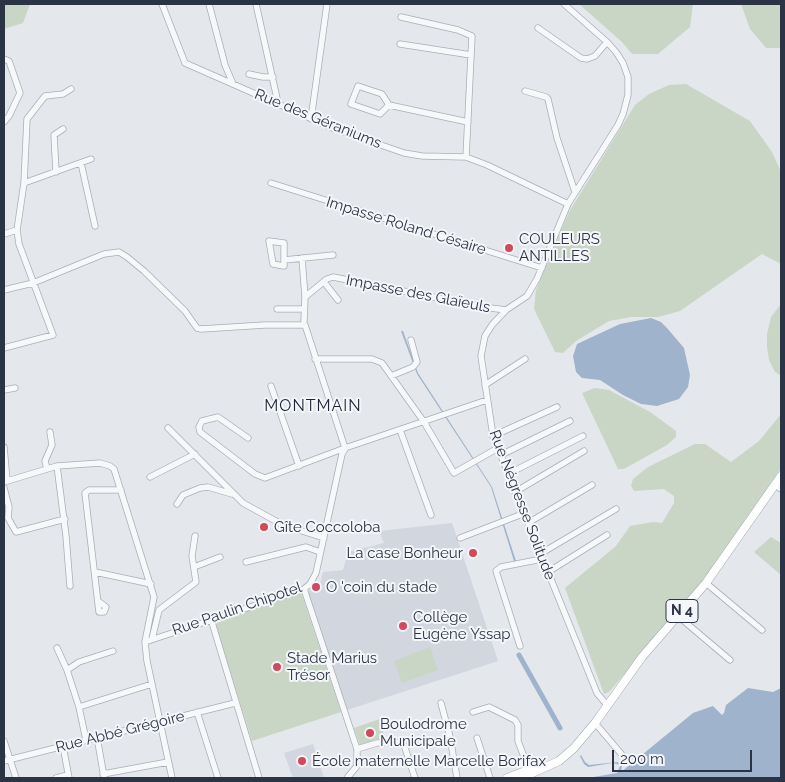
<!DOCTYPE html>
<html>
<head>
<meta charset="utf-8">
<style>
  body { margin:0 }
  #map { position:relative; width:785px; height:782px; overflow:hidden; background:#e4e7ec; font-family:Raleway,sans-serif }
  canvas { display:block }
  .frame { position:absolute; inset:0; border:5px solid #2b3445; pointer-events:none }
  .scale { position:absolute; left:612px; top:750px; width:140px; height:22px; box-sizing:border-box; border:2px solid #2b3445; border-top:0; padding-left:6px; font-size:15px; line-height:18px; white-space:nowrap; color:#2b3445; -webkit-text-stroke:4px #f4f6f9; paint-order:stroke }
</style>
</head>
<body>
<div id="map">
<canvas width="785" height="782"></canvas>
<div class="frame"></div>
<div class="scale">200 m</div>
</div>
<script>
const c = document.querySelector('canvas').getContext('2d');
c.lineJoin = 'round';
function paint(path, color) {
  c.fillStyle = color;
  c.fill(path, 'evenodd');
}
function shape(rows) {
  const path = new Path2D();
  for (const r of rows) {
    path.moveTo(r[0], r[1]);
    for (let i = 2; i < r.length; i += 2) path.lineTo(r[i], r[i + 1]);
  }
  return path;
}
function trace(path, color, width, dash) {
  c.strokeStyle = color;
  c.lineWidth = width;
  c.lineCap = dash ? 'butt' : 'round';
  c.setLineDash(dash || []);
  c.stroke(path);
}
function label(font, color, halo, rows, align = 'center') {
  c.font = font + ' Raleway,sans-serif';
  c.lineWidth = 4;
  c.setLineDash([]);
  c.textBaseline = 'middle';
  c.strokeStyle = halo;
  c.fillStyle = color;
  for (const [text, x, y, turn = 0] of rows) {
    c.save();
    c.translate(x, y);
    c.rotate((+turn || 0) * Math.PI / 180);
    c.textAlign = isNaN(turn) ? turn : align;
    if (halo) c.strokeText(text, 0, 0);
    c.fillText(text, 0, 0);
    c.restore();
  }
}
paint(shape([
  [452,523,498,661,347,710,307,591,319,588,323,572,343,570,348,552,384,543,379,531],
  [313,744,324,778,293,778,284,753]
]), '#d2d6de');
paint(shape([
  [4,4,30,4,23,23,4,29],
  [579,4,693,4,690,27,658,54,632,54,622,42],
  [741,4,781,4,781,48,766,48,750,29],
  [686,84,750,121,772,152,781,172,781,264,762,254,680,311,658,317,631,317,609,321,576,341,563,353,555,352,534,309,536,290,569,212,635,105,649,94,669,85],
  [781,304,781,376,775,372,769,360,767,347,767,334,771,317],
  [595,388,609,390,650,412,676,431,676,437,667,445,624,469,618,469,582,393],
  [781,414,781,468,703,582,609,692,604,694,565,588,616,546,630,526,653,522,662,523,674,503,674,496,664,489,634,491,631,486,633,479,648,467,695,444,705,444,731,462,759,441],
  [771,537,781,543,781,575,754,552],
  [301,592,341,712,252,741,215,622],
  [430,647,438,670,402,683,394,661],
  [388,716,391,726,382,729,385,737,360,745,354,728]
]), '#c9d6c5');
paint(shape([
  [651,318,661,322,667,328,684,348,690,375,688,387,679,399,657,406,641,404,623,395,600,380,582,378,576,372,573,356,577,344,620,324],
  [401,331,403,331,418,373,492,487,516,561,514,561,491,487,417,374],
  [748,688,773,692,781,688,781,778,588,778,617,773,620,766,617,764,612,763,588,767,584,764,580,756,581,755,585,762,589,765,618,762,622,765,621,772,693,713,713,706,722,715,724,713,726,705]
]), '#9fb4cc');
trace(shape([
  [519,655,560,728]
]), '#9fb4cc', 5);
const minor = shape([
  [162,4,185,63,335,129,404,153,422,156,466,157,487,165,568,204],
  [209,4,225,65,233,84],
  [256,4,278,103],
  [564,4,607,42,616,52,623,63,628,77,628,95,623,114,618,125,568,204,537,279,527,296,506,310,492,325,485,336,481,356,493,436,597,693,607,705],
  [401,17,458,30,472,36,466,157],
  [538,28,581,58,587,59,595,56,607,42],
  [400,44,471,55],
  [4,59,9,61,20,93,9,116,4,122],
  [249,74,263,77,273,77],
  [525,91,546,97,548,99,557,138,575,192],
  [389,105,380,114,351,104,358,86,382,94,389,105,468,122],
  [311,119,327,4],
  [81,163,95,226],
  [56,172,54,135,63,129],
  [24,183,91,159],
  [271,183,542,268],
  [4,234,17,230],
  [269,241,284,243,284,266,273,264,269,241],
  [302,258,305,297,304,321],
  [284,260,333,255],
  [324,282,338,300],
  [4,290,33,283,104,254,119,252,127,257,144,271,185,311,197,328,201,329,265,325,305,325,345,448],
  [305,297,327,279,333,277,483,307,506,310],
  [277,309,304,309],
  [4,348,53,335,19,244,17,230,24,183,27,119,45,96,63,94,71,89],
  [315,359,372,359,382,363,424,422,454,473,498,448],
  [391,376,413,367,417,362,411,340],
  [485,385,525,359],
  [271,386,299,466],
  [4,390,15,388],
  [168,428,243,503,283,525,324,538],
  [400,430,431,515],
  [493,436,557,407],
  [248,438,218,417,202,421,199,427,200,432,255,474,265,478,345,448,487,400],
  [4,447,7,481],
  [501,455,570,421],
  [57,466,66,536,70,586],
  [47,469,45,461,52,445,50,432],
  [508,474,583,436],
  [150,477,195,454],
  [4,482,57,466,100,463,110,466,114,469,154,597,145,642,147,661,172,778],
  [775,485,781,489],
  [4,488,9,507,8,518,16,532,65,519],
  [515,492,584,451],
  [177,504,183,495,200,488,208,487,232,494],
  [528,523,592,485],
  [460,538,525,513],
  [540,554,616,509],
  [246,562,306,547,320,552],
  [194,567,220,557],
  [95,572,151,584],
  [548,572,607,535],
  [706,583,762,630],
  [304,589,357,749,357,766,347,778],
  [98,601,106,607,104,612,99,612,85,493,89,490,121,490],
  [678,616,730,660],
  [211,619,259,778],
  [152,639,159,610,196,582,192,556,195,536],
  [145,642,304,589,310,584,316,573,342,454,345,449],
  [520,646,496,571,501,567,542,559],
  [57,648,67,670,79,707,86,740],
  [67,670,79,662,113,651],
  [441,703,450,737,457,778],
  [79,707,152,684],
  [197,712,218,778],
  [473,712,489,707,515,720,518,725,518,741,529,770],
  [595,723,623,756],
  [97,737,104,777],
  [477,738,490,778],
  [4,741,16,778],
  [63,746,69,778],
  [357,749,377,743,396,742,404,745,415,778],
  [4,761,235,703],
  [103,774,168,762],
  [56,778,68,775]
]);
const major = shape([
  [507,778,531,769],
  [521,778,559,761,574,748,595,723,642,657,706,583,781,476]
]);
trace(minor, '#a9aeb7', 7);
trace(major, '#a3abb8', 9);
trace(minor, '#f7f8fa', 5.5);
trace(major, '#fff', 8);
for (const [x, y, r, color] of [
  [509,248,5,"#d1495b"],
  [264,527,5,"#d1495b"],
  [473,553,5,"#d1495b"],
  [316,587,5,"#d1495b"],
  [403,626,5,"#d1495b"],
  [277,667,5,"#d1495b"],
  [370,733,5,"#d1495b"],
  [302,761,5,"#d1495b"]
]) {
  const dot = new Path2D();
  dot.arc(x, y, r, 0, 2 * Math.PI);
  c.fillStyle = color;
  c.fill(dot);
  trace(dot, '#f4f6f9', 2);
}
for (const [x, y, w] of [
  [682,611,32]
]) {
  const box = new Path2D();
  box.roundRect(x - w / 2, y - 11.5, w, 23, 4);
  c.fillStyle = '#f4f6f9';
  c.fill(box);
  trace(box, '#2b3445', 1);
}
label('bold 14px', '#2b3445', null, [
  ["N 4",682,611]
]);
label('15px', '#2b3445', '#f4f6f9', [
  ["Rue des Géraniums",318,119,22],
  ["Impasse Roland Césaire",406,226,17],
  ["Impasse des Glaïeuls",418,294,11],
  ["Rue Négresse Solitude",522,505,69],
  ["Rue Paulin Chipotel",237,609,-19],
  ["Rue Abbé Grégoire",120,732,-14]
]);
label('15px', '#2b3445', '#f4f6f9', [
  ["COULEURS",519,239],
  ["ANTILLES",519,256],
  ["Gîte Coccoloba",274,527],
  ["La case Bonheur",463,553,"right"],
  ["O 'coin du stade",326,587],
  ["Collège",413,617],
  ["Eugène Yssap",413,634],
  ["Stade Marius",287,658],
  ["Trésor",287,675],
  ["Boulodrome",380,724],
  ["Municipale",380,741],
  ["École maternelle Marcelle Borifax",312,761]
], 'left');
c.letterSpacing = '1px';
label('16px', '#1d2536', '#f4f6f9', [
  ["MONTMAIN",313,406]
]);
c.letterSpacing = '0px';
</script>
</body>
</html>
